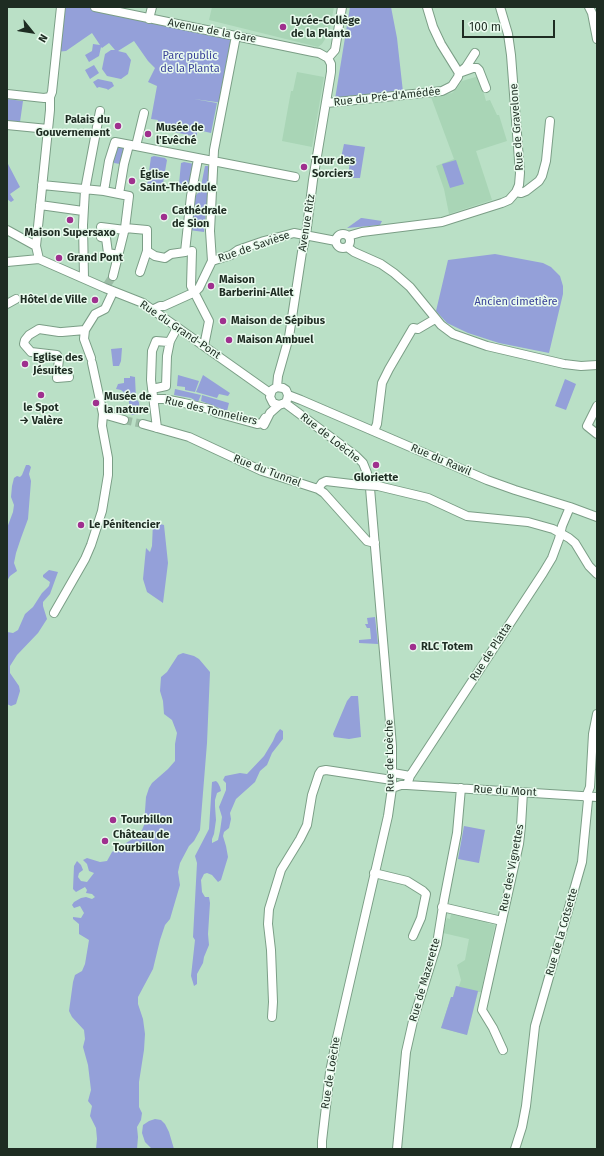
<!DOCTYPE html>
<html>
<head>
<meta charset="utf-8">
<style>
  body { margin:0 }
  #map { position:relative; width:604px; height:1156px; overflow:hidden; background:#bae0c6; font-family:"Fira Sans",sans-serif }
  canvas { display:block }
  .frame { position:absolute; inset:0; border:8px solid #1e2c22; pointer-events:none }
  .north { position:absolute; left:12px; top:12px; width:40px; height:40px; -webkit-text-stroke:3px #e9fbee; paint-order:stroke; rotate:120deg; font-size:11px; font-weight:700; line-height:16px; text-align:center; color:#1e2c22 }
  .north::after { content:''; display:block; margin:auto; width:14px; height:18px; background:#1e2c22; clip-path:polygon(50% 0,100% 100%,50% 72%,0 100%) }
  .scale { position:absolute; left:462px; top:20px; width:93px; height:18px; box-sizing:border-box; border:2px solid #1e2c22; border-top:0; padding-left:5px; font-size:12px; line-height:14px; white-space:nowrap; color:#1e2c22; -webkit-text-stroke:3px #e9fbee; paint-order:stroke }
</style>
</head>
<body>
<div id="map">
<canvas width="604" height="1156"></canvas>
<div class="frame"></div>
<div class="north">N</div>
<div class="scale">100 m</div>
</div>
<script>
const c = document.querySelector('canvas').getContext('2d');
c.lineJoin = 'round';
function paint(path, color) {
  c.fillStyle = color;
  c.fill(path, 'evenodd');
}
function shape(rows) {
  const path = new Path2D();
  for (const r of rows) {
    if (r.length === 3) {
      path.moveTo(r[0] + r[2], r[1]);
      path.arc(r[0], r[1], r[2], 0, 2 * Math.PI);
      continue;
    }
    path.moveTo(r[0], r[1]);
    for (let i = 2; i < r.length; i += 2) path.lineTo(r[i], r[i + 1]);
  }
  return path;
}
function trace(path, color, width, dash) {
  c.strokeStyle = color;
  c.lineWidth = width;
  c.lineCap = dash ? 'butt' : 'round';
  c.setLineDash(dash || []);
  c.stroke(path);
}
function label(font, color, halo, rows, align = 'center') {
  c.font = font + ' "Fira Sans",sans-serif';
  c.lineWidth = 3;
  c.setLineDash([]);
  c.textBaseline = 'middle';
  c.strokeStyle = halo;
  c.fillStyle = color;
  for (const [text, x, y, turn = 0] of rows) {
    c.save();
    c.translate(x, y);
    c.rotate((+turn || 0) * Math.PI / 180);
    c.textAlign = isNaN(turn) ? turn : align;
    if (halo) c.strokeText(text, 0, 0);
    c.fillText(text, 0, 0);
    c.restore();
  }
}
paint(shape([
  [212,7,334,7,329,33,322,44,318,47,209,20],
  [297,72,324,77,312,147,282,141,291,91,293,91],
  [479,76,486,101,490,100,497,115,499,115,507,141,476,151,492,200,449,214,444,189,436,166,454,159,431,97,452,93,457,88,462,81],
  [451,914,459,916,459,915,487,921,487,923,495,925,481,992,478,992,467,1035,441,1028,451,997,453,997,456,986,459,986,461,980,457,965,465,960,469,939,443,933,447,918,450,919]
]), '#a9d5b6');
paint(shape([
  [61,7,95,7,236,36,223,103,194,99,217,103,211,133,198,130,196,137,162,129,163,124,158,123,158,120,151,119,157,86,148,82,155,68,148,61,134,41,118,51,126,53,131,60,128,74,121,79,107,76,102,69,105,54,111,50,115,50,109,43,102,48,101,47,99,56,89,62,85,55,92,51,93,44,100,45,92,33,66,51,55,52],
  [350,7,391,7,397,38,403,92,335,99],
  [94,65,99,73,90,79,85,70],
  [98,79,112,82,114,86,108,90,107,89,99,87,97,88,93,82],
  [7,99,23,101,20,122,7,121],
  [344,144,365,147,360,178,348,178,350,160,356,160,341,158],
  [118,145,125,148,120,164,114,163,113,161,116,146],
  [154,156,165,158,167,160,162,189,147,186,151,157],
  [456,160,464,184,450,188,442,164],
  [7,162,20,187,10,194,14,200,11,202,7,199],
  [184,162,194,164,189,191,184,190,179,184,181,163],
  [205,166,208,166,210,169,204,232,189,230,193,198,200,191],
  [361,218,362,218,382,221,380,225,347,228],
  [495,254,543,263,551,267,560,276,563,286,563,294,549,353,499,343,468,333,447,323,436,311,448,260],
  [122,348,121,361,119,366,113,366,111,349],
  [178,375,199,381,195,392,185,390,185,387,177,386],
  [203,375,230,393,228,396,219,394,217,398,196,392],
  [130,376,135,377,136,399,139,402,140,414,131,415,128,396,121,390,116,389,118,384,124,383,124,378,130,378],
  [565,379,576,384,566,410,555,406],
  [175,389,201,395,198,402,196,401,191,398,174,395],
  [202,395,229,403,227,411,201,401],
  [26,465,29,465,31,467,29,474,31,481,28,519,21,538,16,553,14,563,17,571,10,576,7,581,7,528,13,512,14,505,11,497,12,486,14,478,17,476,20,477,22,475],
  [153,522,164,525,168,563,163,603,147,592,143,579,146,548,150,552,152,546],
  [49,570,58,572,50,594,43,602,43,606,47,619,38,633,17,655,10,666,10,673,19,686,20,691,16,704,11,706,7,704,7,632,13,633,18,630,25,614,33,607,42,593,49,586,50,582,43,577,43,575],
  [375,617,378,644,359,643,359,640,371,639,370,628,367,628,365,624,368,624,367,618],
  [183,653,194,656,199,659,210,672,207,743,200,830,194,841,189,846,180,863,178,872,180,885,170,919,165,925,160,940,153,969,138,997,138,1004,143,1019,145,1034,144,1050,139,1082,139,1107,142,1113,141,1120,137,1127,138,1137,137,1149,96,1149,97,1139,96,1128,90,1116,92,1106,88,1101,91,1090,88,1065,83,1047,85,1039,84,1030,72,1017,69,1011,73,982,75,975,82,971,85,964,89,940,79,934,79,924,73,919,73,917,81,918,84,913,80,906,74,908,72,905,74,902,81,898,86,897,92,899,95,897,92,894,86,893,87,890,85,887,76,892,73,889,74,866,77,861,81,865,83,870,79,873,78,877,81,881,87,882,94,873,89,871,87,864,83,860,87,858,100,862,107,861,112,852,137,836,142,830,144,825,146,797,149,788,152,783,168,769,175,761,175,744,177,733,172,720,164,714,163,701,160,691,161,677,167,672,178,655],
  [351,696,358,696,361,737,349,739,334,737,333,734,347,701],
  [280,729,283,731,283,739,272,753,267,765,260,771,255,782,236,799,230,813,231,819,229,828,224,832,223,836,226,846,228,857,221,880,218,882,212,875,207,873,204,874,201,880,202,892,205,897,209,897,210,903,208,934,209,945,204,957,203,963,197,974,197,984,194,986,191,976,195,940,193,937,197,863,195,856,209,829,212,782,216,781,218,783,220,787,221,791,217,793,215,800,215,806,216,820,214,834,212,839,212,843,218,840,220,831,222,817,219,807,226,790,226,783,223,780,225,776,240,773,247,774,264,756,273,741,276,734],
  [464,826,485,830,479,863,458,859],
  [456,986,478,991,467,1035,441,1028,451,997,453,997],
  [155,1119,161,1120,165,1124,169,1132,174,1149,152,1149,145,1142,142,1133,143,1125,149,1121]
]), '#94a0d9');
trace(shape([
  [107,285,113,276],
  [124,420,143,424]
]), '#9bbca5', 8, [8, 4]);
const minor = shape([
  [95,7,313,52,319,53,328,58,331,64,331,72,313,180,306,235,302,252,289,337,278,376,277,387],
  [589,7,592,13,597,39],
  [149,19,152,7],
  [328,58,335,50,342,7],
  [461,71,466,67,475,53],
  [459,73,473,68,477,68,479,70,486,88],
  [7,94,44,98,50,97],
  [327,103,442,91,452,86,458,77,459,73,441,44,433,27,427,7],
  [144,113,136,146,295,177],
  [7,125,48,129],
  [42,185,104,191,129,196,125,228,113,276],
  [104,191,109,161,115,142,136,146],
  [516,192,521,193,526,191,539,181,542,176,546,161,550,121],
  [119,194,124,164,129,145],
  [40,205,83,211],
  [101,227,125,230],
  [125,228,147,230,147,251,140,272],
  [7,230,36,246],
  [343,241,7],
  [348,236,362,232,442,222,502,203,509,200,516,192,519,185,520,173,511,55,508,34,500,7],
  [101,237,106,238,108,253,119,255],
  [347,247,354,252,381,264,394,273,410,287,441,325,453,334,487,346,564,364,581,366,597,365],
  [147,251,155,256,165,258,171,254,185,252,191,196,198,159],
  [192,251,191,286,209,321,204,346],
  [39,259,36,246,50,110,50,97,52,92,61,7],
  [212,261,210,231,214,150,236,36],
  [7,262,39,259,105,288,143,303,270,393],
  [84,278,83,225,85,190,100,111],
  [7,304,16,299],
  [152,310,160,306,164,306,195,292,199,288,212,261,231,255,238,250,264,241,294,233,336,241],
  [59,332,39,329,29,335,25,340,24,344,31,352,57,355,59,359,57,378,69,377],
  [62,332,85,330],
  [91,358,84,339,85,330,95,314,105,309,113,292],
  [152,389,166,386,167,356,170,341,177,328],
  [288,395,301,400,487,480,515,490,570,507,597,517],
  [154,399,164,399,184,403,209,409,217,413,257,424,262,423,265,418],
  [285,403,356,456,363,463,367,473,370,488,392,746,392,788,388,816,336,1042,330,1072,322,1141,322,1149],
  [597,406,587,426,597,434],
  [103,414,124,420],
  [143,424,189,437,262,471,318,489,324,493,367,541,375,543],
  [264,425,270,413,279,405,285,403,287,400,288,395,286,390,283,388,277,387,272,390,270,397,273,403,279,405],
  [157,428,151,380,152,351,156,341,168,342,170,341],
  [374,431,377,424,382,383,389,369,413,328,418,329,435,319],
  [378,486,428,498,467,516,528,522,553,529,569,538,575,543,589,566,597,574],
  [318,489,322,483,326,481,360,485],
  [54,613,85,559,91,545,102,511,108,475,108,458,102,426,103,414,92,363],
  [393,773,410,776],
  [407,785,410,776,543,573,552,558,559,539,562,526,570,507],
  [392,788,401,785,407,785,597,797],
  [374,873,407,881,423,891,426,894,421,918,413,936],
  [442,907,502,921],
  [272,1017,273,1002,271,950,268,924,269,909,281,870,300,839,307,825,312,795,319,774,321,771,326,770,392,780],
  [503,1050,493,1028,482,1010,519,844,521,826,523,792],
  [397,1149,406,1052,413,1021,437,944,444,900,457,833,461,788],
  [515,1149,522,1127,526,1106,535,1026,582,862,588,800,586,797,590,787,593,734,597,714]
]);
trace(minor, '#7b9e86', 10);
trace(minor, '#fff', 8);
const minorBridge = shape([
  [360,485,378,486]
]);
trace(minorBridge, '#7b9e86', 10, []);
trace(minorBridge, '#fff', 8);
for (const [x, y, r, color] of [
  [283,27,4,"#9f308e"],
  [118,126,4,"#9f308e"],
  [148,134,4,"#9f308e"],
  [304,167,4,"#9f308e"],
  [132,181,4,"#9f308e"],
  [164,217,4,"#9f308e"],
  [70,220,4,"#9f308e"],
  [59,258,4,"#9f308e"],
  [211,286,4,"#9f308e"],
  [95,300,4,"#9f308e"],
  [223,321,4,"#9f308e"],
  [229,340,4,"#9f308e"],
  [25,364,4,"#9f308e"],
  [41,395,4,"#9f308e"],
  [96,403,4,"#9f308e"],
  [376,465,4,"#9f308e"],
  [81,525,4,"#9f308e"],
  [413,647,4,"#9f308e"],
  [113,820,4,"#9f308e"],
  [105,841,4,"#9f308e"]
]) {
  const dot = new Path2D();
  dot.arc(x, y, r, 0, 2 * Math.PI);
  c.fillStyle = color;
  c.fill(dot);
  trace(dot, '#e9fbee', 1.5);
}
label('bold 11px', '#1e2c22', '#e9fbee', [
  ["Lycée-Collège",291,21],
  ["de la Planta",291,34],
  ["Palais du",110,120,"right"],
  ["Gouvernement",110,133,"right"],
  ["Musée de",156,128],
  ["l'Evêché",156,141],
  ["Tour des",312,161],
  ["Sorciers",312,174],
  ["Église",140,175],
  ["Saint-Théodule",140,188],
  ["Cathédrale",172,211],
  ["de Sion",172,224],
  ["Maison Supersaxo",70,233,"center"],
  ["Grand Pont",67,258],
  ["Maison",219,280],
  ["Barberini-Allet",219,293],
  ["Hôtel de Ville",87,300,"right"],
  ["Maison de Sépibus",231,321],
  ["Maison Ambuel",237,340],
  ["Eglise des",33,358],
  ["Jésuites",33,371],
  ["Musée de",104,397],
  ["la nature",104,410],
  ["le Spot",41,408,"center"],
  ["→ Valère",41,421,"center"],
  ["Gloriette",376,478,"center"],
  ["Le Pénitencier",89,525],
  ["RLC Totem",421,647],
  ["Tourbillon",121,820],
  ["Château de",113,835],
  ["Tourbillon",113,848]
], 'left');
label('11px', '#1e2c22', '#e9fbee', [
  ["Avenue de la Gare",212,31,11],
  ["Rue du Pré-d'Amédée",387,97,-6],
  ["Rue de Gravelone",517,127,-94],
  ["Avenue Ritz",307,223,-81],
  ["Rue de Savièse",254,247,-19],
  ["Rue du Grand-Pont",180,330,34],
  ["Rue des Tonneliers",211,411,13],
  ["Rue de Loèche",330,438,38],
  ["Rue du Rawil",441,460,23],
  ["Rue du Tunnel",267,471,21],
  ["Rue de Platta",491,652,-57],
  ["Rue de Loèche",390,756,-91],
  ["Rue du Mont",505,791,3],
  ["Rue des Vignettes",512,868,-79],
  ["Rue de la Cotsette",562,932,-74],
  ["Rue de Mazerette",425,980,-74],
  ["Rue de Loèche",331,1073,-81]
]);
label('11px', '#394199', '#e9fbee', [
  ["Parc public",190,56],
  ["de la Planta",190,69],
  ["Ancien cimetière",516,302]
]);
</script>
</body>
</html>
